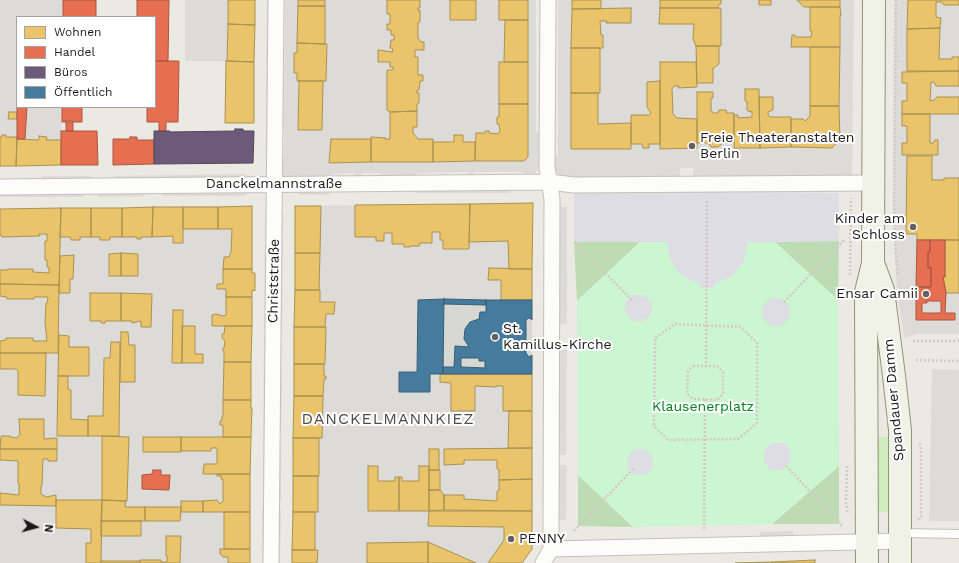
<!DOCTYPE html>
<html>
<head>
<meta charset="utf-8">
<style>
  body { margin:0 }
  #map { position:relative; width:959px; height:563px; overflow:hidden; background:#eae9e2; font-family:"Work Sans",sans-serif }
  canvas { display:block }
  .legend { position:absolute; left:16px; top:16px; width:140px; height:92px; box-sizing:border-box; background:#fff; border:1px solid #a3a3a3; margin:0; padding:5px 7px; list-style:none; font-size:12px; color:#1a1a1a }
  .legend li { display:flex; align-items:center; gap:8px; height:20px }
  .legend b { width:20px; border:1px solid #a3a3a3 }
  .north { position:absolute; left:16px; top:507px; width:40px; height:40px; -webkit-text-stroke:3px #fff; paint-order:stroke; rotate:96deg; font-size:11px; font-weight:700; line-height:16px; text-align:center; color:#1a1a1a }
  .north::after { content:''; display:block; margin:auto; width:14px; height:18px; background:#1a1a1a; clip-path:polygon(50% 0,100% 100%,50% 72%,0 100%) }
</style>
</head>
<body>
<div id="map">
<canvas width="959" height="563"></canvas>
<ul class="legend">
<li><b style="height:11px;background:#e9c46a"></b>Wohnen</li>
<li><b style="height:11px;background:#e76f51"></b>Handel</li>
<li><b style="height:11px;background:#6d597a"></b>Büros</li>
<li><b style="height:11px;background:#457b9d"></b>Öffentlich</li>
</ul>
<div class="north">N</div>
</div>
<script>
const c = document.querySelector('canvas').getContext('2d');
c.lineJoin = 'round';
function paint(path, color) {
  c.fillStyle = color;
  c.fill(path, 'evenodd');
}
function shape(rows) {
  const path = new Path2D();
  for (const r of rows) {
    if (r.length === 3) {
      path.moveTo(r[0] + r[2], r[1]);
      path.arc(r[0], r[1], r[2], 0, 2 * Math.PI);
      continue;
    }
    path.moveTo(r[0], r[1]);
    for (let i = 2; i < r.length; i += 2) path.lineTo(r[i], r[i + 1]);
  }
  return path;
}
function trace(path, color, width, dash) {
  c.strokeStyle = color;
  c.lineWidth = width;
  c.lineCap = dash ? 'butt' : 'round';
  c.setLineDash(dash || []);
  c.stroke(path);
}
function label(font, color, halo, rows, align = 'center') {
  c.font = font + ' "Work Sans",sans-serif';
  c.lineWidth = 4;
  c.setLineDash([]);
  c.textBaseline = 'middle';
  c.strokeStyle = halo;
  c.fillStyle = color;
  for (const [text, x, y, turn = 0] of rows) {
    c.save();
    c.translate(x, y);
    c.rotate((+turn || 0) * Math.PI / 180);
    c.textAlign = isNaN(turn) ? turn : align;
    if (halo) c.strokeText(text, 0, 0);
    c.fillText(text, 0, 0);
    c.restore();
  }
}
paint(shape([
  [0,0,63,0,63,17,17,17,17,107,62,107,61,165,0,166],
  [185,0,255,0,254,62,185,61],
  [285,0,536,0,536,131,541,136,540,167,538,170,534,174,526,176,522,172,474,172,472,177,469,177,467,172,417,173,416,178,381,178,380,173,362,173,360,178,356,178,354,173,332,174,330,179,296,179,284,177,281,174,279,157,284,157],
  [558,0,854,0,852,177,832,178,832,167,755,167,749,179,724,179,724,168,580,168,574,180,560,177,555,171,553,158,558,155],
  [894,0,959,0,959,334,917,334,904,338,897,290,893,223],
  [533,203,532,300,431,299,430,373,532,374,532,549,522,563,292,563,295,206],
  [252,206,250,563,0,563,0,209]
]), '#dddbd8');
paint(shape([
  [431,299,532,300,532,374,430,374]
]), '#d7d7d4');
paint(shape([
  [877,437,889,437,890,512,878,512]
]), '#d0ecbc');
paint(shape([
  [839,241,838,300,775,242],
  [574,242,640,242,577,301],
  [839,466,839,524,772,524],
  [578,475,633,527,578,526]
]), '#bddcb4');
paint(shape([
  [640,242,668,242,670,259,688,279,714,288,714,284,732,276,743,263,747,242,775,242,838,300,839,466,772,524,633,527,578,475,577,301]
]), '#ccf5d2');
paint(shape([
  [267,0,271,0,271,66,266,66],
  [266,74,270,74,270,157,266,156],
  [280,74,284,74,284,129,279,129],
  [755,167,832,167,832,178,749,179],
  [580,168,680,168,680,179,574,180],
  [693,168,724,168,724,179,693,179],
  [245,174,249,179,115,181,115,176],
  [300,174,325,174,327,179,296,179],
  [42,176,91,176,91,181,42,181],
  [510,187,510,193,416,193,412,189],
  [749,188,832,188,832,192,749,193],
  [573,189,725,190,725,193,573,194],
  [295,190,329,190,329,195,300,195],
  [98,191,143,191,144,196,98,197],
  [162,191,250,191,245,196,162,196],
  [0,192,84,192,84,197,0,197],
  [557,207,567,207,567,324,557,324],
  [278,213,283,213,282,328,278,328],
  [265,214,269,214,268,328,264,328],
  [264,336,268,336,267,488,263,488],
  [557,350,567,350,566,455,557,455],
  [932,369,959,370,959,521,929,521],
  [277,371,282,371,281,433,277,433],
  [276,445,281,445,281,501,276,501],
  [557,465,567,465,566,520,557,520],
  [262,509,267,509,266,563,262,563],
  [276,509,281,509,280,563,276,563],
  [793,531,793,536,760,537,760,532]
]), '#dcdbd8');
paint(shape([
  [725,190,749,191,749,193,839,193,839,241,748,242,743,263,732,276,714,284,714,288,701,288,700,284,688,279,678,272,670,259,667,242,574,242,574,194,725,193],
  [633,295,644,295,652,303,651,314,643,322,633,321,626,313,625,302],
  [776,312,14],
  [772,443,784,443,791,451,790,461,782,470,771,470,764,462,765,450],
  [640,462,13]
]), '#dedde3');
const homes = shape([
  [228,0,255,0,255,25,228,24,228,0],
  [298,0,325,0,325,6,298,6,298,0],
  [387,0,420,0,420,8,418,8,418,11,420,10,420,22,418,23,418,38,421,42,424,42,424,50,415,50,415,57,418,57,418,75,423,75,423,81,420,81,419,90,417,90,417,93,419,93,419,103,417,104,417,111,390,112,387,110,387,70,393,70,393,67,390,67,390,62,378,62,378,50,393,52,392,48,390,48,391,40,394,40,394,35,391,35,391,30,387,30,387,24,390,24,390,14,387,14,387,0],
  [450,0,476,0,476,20,450,20,450,0],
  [499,0,528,0,528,20,499,20,499,0],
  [572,0,601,0,601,9,572,9,572,0],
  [660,0,721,0,721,4,718,5,718,8,660,8,660,0],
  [759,0,771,0,771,5,759,5,759,0],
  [797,0,840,0,840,7,804,7,797,0],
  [908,0,959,0,959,5,944,5,942,2,936,2,936,17,941,18,940,28,907,29,908,0],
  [298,6,325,6,325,44,297,43,298,6],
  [810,7,840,7,841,16,840,16,840,47,791,47,792,35,795,35,795,37,811,37,812,31,810,31,810,7],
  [631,8,631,23,606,23,607,21,600,21,601,35,603,35,603,48,571,48,572,9,631,8],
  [660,8,721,8,721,46,696,46,693,39,694,24,659,24,660,8],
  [505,20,528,20,528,62,504,62,505,20],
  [228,24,255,25,254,62,227,61,228,24],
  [940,28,939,59,952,59,952,57,959,57,959,71,907,71,907,29,940,28],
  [297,43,327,44,326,81,297,81,297,73,294,73,294,53,297,53,297,43],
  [696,46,719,46,719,64,713,68,713,83,697,83,696,46],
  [810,47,840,47,839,106,810,106,810,47],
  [571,48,600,48,600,93,571,93,571,48],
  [226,61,254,62,254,123,225,123,226,61],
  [499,62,528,62,528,104,499,104,499,62],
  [660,62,696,62,697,87,678,88,679,86,674,86,672,89,673,114,677,118,697,119,697,148,660,149,660,62],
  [959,71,959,86,936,86,934,82,931,82,930,101,934,100,937,97,959,97,959,114,902,114,902,101,907,101,907,83,902,83,902,72,959,71],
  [299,81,323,81,322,130,298,130,299,81],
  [660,81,660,144,649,144,649,148,643,148,642,144,631,144,631,115,649,115,651,113,647,107,647,82,660,81],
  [745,89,759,89,760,148,734,148,734,115,738,115,738,118,752,117,752,111,749,112,747,110,747,101,745,101,745,89],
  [697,92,713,92,713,98,711,98,711,110,713,113,718,113,719,110,726,110,727,113,734,113,734,142,723,143,718,147,711,147,708,143,697,143,697,92],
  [571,93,598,93,598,124,631,123,631,149,571,149,571,93],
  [759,97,773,97,773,110,768,112,768,114,770,117,791,117,791,147,760,148,759,97],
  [499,104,528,104,528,157,524,161,475,161,476,133,485,133,485,131,489,131,489,133,498,134,500,131,499,124,497,124,497,117,499,117,499,104],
  [810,106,839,106,840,140,832,148,791,147,791,119,803,119,805,121,810,116,810,106],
  [417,111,417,127,413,127,413,133,418,139,433,139,433,162,371,162,371,137,386,138,385,139,390,139,390,112,417,111],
  [9,112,17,112,17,119,8,119,9,112],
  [902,114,930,114,930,143,933,143,935,140,938,140,938,155,902,155,902,143,907,143,907,126,902,126,902,114],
  [2,135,6,135,6,137,17,137,16,166,0,166,0,137,2,137,2,135],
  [454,135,463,135,463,142,475,142,475,161,433,162,433,142,454,142,454,135],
  [39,136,47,137,46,140,61,140,61,165,16,166,17,139,39,140,39,136],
  [331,139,371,139,371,162,329,163,331,139],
  [907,156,932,156,932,180,944,180,944,178,959,178,959,240,917,240,917,234,906,234,907,156],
  [533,203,532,269,509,269,508,241,469,242,470,204,533,203],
  [470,204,469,249,443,249,443,240,440,240,440,232,432,232,432,243,420,243,419,246,410,246,410,247,404,247,404,244,392,244,392,233,384,233,384,241,376,241,376,237,355,237,355,205,470,204],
  [252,206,252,269,223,269,224,257,229,257,231,252,232,229,218,229,218,207,252,206],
  [295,206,321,206,320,253,295,253,295,206],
  [153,207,152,237,141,237,141,239,137,239,137,237,122,237,122,208,153,207],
  [153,207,183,207,183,243,173,243,173,236,152,237,153,207],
  [183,207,218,207,218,229,183,229,183,207],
  [61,208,59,285,0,284,0,270,7,270,8,269,33,269,33,272,49,273,49,267,47,267,47,260,45,260,45,241,47,241,47,234,39,234,40,236,2,237,1,235,0,235,0,209,61,208],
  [61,208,91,208,91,237,80,237,80,240,71,240,70,237,60,237,61,208],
  [91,208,122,208,122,237,110,237,110,240,100,240,100,237,91,237,91,208],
  [945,240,959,240,959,293,946,293,943,277,945,277,945,240],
  [121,253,121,276,109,276,109,254,121,253],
  [121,253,138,254,138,276,121,276,121,253],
  [295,253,320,253,319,290,295,290,295,253],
  [74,255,73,279,70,279,70,293,59,293,60,256,74,255],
  [489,268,532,269,532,300,501,300,501,280,488,280,489,268],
  [223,269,252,269,252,273,255,273,255,291,252,290,252,297,226,297,226,289,217,289,217,284,223,284,223,269],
  [0,284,59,285,58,353,0,353,0,341,6,340,6,338,33,338,33,341,47,341,45,322,46,303,47,303,48,297,34,297,34,299,7,299,7,297,0,296,0,284],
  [295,290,320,290,320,302,335,302,334,314,326,314,325,327,294,327,295,290],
  [90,293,121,293,121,321,105,321,105,323,101,323,101,321,90,321,90,293],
  [121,293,152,294,151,327,141,327,141,321,132,323,132,321,121,321,121,293],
  [226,297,252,297,252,326,212,326,212,315,216,314,223,316,226,315,226,297],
  [173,310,183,310,182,363,172,363,173,310],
  [182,326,195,326,195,354,203,354,203,363,182,363,182,326],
  [225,326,252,326,251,362,224,362,224,351,223,351,223,348,224,348,225,341,222,338,222,334,224,334,225,326],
  [294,327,326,327,325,364,294,364,294,327],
  [121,332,128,332,129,345,135,345,135,382,120,382,121,332],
  [59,335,69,336,69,347,89,347,89,376,58,376,59,335],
  [111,342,120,342,119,436,88,436,88,416,103,416,104,358,110,358,111,342],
  [0,353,46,353,45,396,18,395,18,371,16,369,0,369,0,353],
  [224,362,251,362,251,400,223,400,224,362],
  [294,364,324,364,324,376,326,376,326,379,324,379,323,396,294,396,294,364],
  [440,374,532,374,532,411,503,411,503,386,496,386,496,387,475,386,475,411,451,411,451,383,440,382,440,374],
  [58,376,68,376,68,389,71,390,71,419,88,420,88,436,57,436,58,376],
  [294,396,323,396,322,438,293,438,294,396],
  [223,400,251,400,251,408,252,408,251,437,223,437,223,425,220,425,220,421,222,421,222,416,223,416,223,400],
  [509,411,532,411,532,448,508,448,509,411],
  [19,419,44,419,44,439,57,438,57,449,0,449,1,436,10,436,10,437,17,438,20,434,19,419],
  [102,436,129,437,127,501,102,500,102,436],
  [143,437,181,437,181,452,143,452,143,437],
  [181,437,251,437,250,474,203,474,204,464,217,464,217,448,211,448,211,451,181,451,181,437],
  [293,438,319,438,319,476,293,476,293,438],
  [532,448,532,479,499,480,499,469,497,469,497,460,464,460,464,464,444,465,444,449,532,448],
  [0,449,57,449,57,461,48,461,48,459,43,459,42,485,41,486,41,494,46,497,56,495,56,506,0,505,0,493,19,495,19,483,18,483,18,461,0,460,0,449],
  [429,449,439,449,439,470,429,470,429,449],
  [368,466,378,466,378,481,395,481,395,477,399,477,399,511,368,511,368,466],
  [419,466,429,466,429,511,399,511,399,477,402,477,402,481,419,481,419,466],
  [429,470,440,470,440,490,429,490,429,470],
  [217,474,250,474,250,512,203,512,203,501,217,500,220,504,223,501,223,479,221,479,221,476,217,476,217,474],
  [293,476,318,476,318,512,293,512,293,476],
  [532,479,532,511,444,510,444,495,464,495,464,499,497,501,497,491,499,491,499,480,532,479],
  [429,490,440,490,444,495,444,510,429,511,429,490],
  [56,500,102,500,101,563,86,563,86,543,91,543,91,529,56,528,56,500],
  [102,500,126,501,125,507,145,507,145,521,101,521,102,500],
  [181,501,203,501,203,512,181,512,181,501],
  [145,507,181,507,180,521,145,521,145,507],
  [429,511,532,511,532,549,522,563,488,563,504,540,504,527,428,526,429,511],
  [224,512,250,512,250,549,224,549,224,512],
  [293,512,315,512,315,550,292,550,293,512],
  [101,521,141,521,141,536,101,536,101,521],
  [166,536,181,536,180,563,140,563,140,560,161,560,161,562,167,562,167,556,166,556,166,536],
  [428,542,428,563,367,563,367,543,428,542],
  [428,542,476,563,428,563,428,542],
  [220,549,250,549,250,563,228,563,228,557,223,557,220,554,220,549],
  [292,550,318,550,317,563,292,563,292,550],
  [815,560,815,563,772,563,772,562,815,560],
  [101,561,140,561,140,563,101,563,101,561],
  [772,562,772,563,735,563,772,562]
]);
paint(homes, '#e9c46a');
trace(homes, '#ab9152', 1);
const shops = shape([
  [63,0,96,0,96,17,63,17,63,0],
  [137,0,169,0,168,61,155,61,155,17,137,17,137,0],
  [155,61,179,61,178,122,166,122,166,131,159,131,159,122,147,122,147,107,155,107,155,61],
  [17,107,27,107,25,139,17,139,17,107],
  [62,107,82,107,82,122,62,122,62,107],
  [66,121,73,121,73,131,66,131,66,121],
  [61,131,97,131,98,165,61,165,61,131],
  [130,137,137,137,137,140,154,140,154,164,113,165,113,139,130,139,130,137],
  [917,240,930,240,930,252,928,252,928,268,931,267,931,287,916,287,917,240],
  [930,240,945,240,945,277,943,277,946,293,945,313,955,313,955,320,916,320,916,287,931,287,931,267,928,268,928,252,930,252,930,240],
  [927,301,941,301,941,313,922,313,922,303,927,303,927,301],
  [153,470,161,470,161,475,170,475,169,490,142,489,142,475,152,474,153,470]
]);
paint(shops, '#e76f51');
trace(shops, '#aa5640', 1);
const offices = shape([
  [235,129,243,129,244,131,254,131,253,163,154,164,154,131,170,131,169,132,235,131,235,129]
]);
paint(offices, '#6d597a');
trace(offices, '#54465d', 1);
const public = shape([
  [444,299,443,374,430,374,430,392,399,392,399,372,417,372,418,300,444,299],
  [444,299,486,300,486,305,444,304,444,299],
  [486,300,532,300,532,320,530,318,527,319,526,320,526,353,529,357,532,355,532,374,443,374,443,367,454,367,455,346,469,347,464,339,465,329,470,322,479,319,480,312,486,312,486,300],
  [461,358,479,358,479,361,485,361,485,368,461,367,461,358]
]);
paint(public, '#457b9d');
trace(public, '#385e76', 1);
const lane = shape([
  [901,533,959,534]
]);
const street = shape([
  [0,187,549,182,574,185,872,183],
  [551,549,900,541],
  [271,563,276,0],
  [543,563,551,549,551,531,552,199,547,167,548,0]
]);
const secondary = shape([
  [873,263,883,290,894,376,900,430,900,563],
  [867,563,866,292,873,263,874,0]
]);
trace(lane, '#c2c1be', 10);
trace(street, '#c2c1be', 17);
trace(secondary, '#8f947a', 24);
trace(shape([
  [896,0,894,202,895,239,898,275],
  [574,242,633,301],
  [850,275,851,198],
  [784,302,844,240],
  [675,324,741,327,757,343,757,423,738,439,668,440,654,426,655,338,675,324],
  [913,341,959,341],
  [916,360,959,361],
  [693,366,717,366,723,372,723,394,717,400,693,399,687,394,688,371,693,366],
  [706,367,707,201],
  [786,466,843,527],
  [847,466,846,503,848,514],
  [918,520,921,517,921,446,919,443],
  [704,529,705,399],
  [574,531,634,468]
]), '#d6c8c3', 2.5, [2, 2]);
trace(lane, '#fcfcfb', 8);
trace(street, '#fcfcfb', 15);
trace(secondary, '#f1f2e7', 22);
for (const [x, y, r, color] of [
  [692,146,4,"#636260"],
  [913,227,4,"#636260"],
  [926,294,4,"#636260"],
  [495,337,4,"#636260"],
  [511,539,4,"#636260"]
]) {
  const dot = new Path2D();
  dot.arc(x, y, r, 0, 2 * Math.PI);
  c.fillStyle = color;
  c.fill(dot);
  trace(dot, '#fff', 1.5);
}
label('14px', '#1a1a1a', '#fff', [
  ["Freie Theateranstalten",700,138],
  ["Berlin",700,154],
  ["Kinder am",905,219,"right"],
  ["Schloss",905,235,"right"],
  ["Ensar Camii",918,294,"right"],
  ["St.",503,329],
  ["Kamillus-Kirche",503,345],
  ["PENNY",519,539]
], 'left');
label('14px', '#1a1a1a', '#fff', [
  ["Danckelmannstraße",274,184],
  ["Christstraße",274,281,-89],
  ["Spandauer Damm",894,400,-95]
]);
label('14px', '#01801c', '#fff', [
  ["Klausenerplatz",703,407]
]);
c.letterSpacing = '1px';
label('16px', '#4d4d4d', '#fff', [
  ["DANCKELMANNKIEZ",388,419]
]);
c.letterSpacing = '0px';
</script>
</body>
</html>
